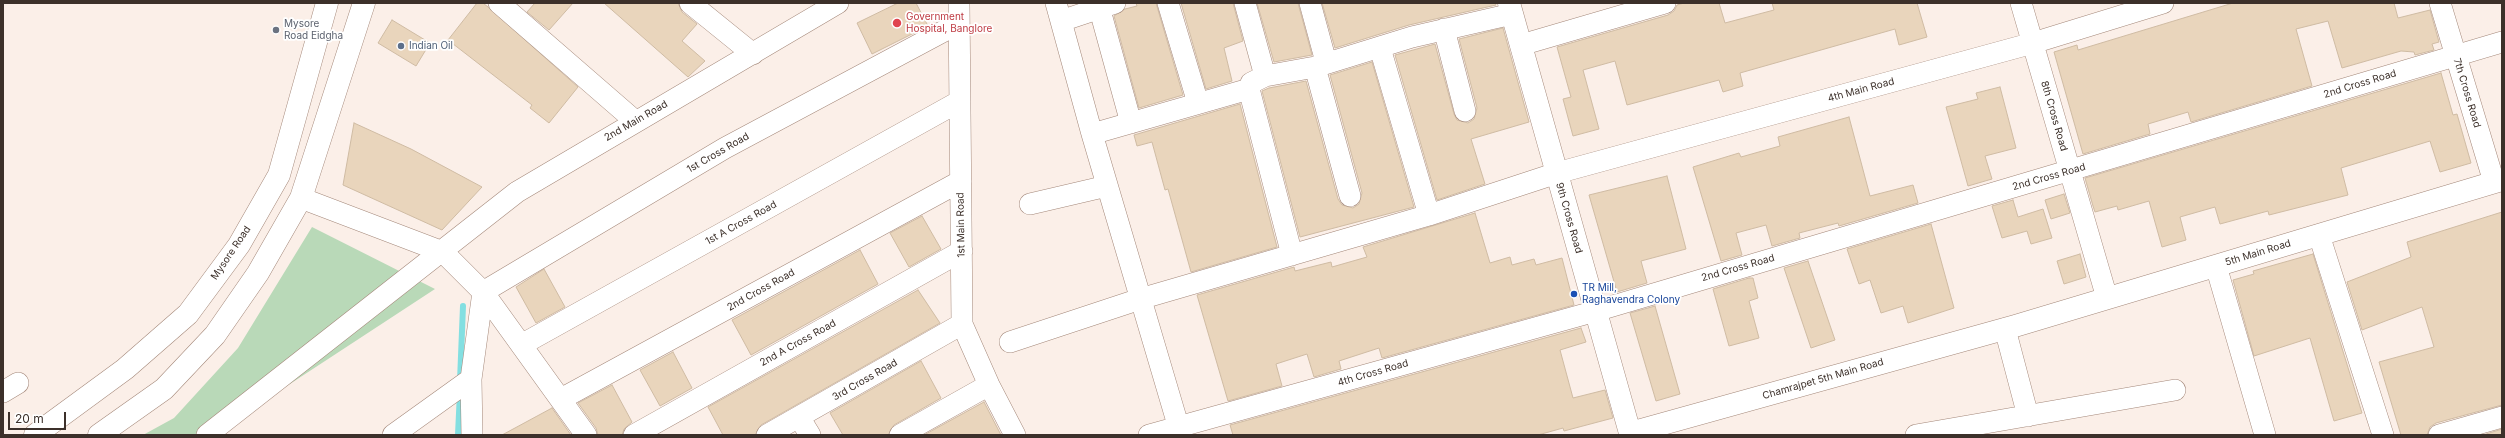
<!DOCTYPE html>
<html>
<head>
<meta charset="utf-8">
<style>
  body { margin:0 }
  #map { position:relative; width:2505px; height:438px; overflow:hidden; background:#fbefe8; font-family:Inter,sans-serif }
  canvas { display:block }
  .frame { position:absolute; inset:0; border:4px solid #3c302a; pointer-events:none }
  .scale { position:absolute; left:8px; top:412px; width:58px; height:18px; box-sizing:border-box; border:2px solid #3c302a; border-top:0; padding-left:5px; font-size:12px; line-height:14px; white-space:nowrap; color:#3c302a; -webkit-text-stroke:3px #fff; paint-order:stroke }
</style>
</head>
<body>
<div id="map">
<canvas width="2505" height="438"></canvas>
<div class="frame"></div>
<div class="scale">20 m</div>
</div>
<script>
const c = document.querySelector('canvas').getContext('2d');
c.lineJoin = 'round';
function paint(path, color) {
  c.fillStyle = color;
  c.fill(path, 'evenodd');
}
function shape(rows) {
  const path = new Path2D();
  for (const r of rows) {
    path.moveTo(r[0], r[1]);
    for (let i = 2; i < r.length; i += 2) path.lineTo(r[i], r[i + 1]);
  }
  return path;
}
function trace(path, color, width, dash) {
  c.strokeStyle = color;
  c.lineWidth = width;
  c.lineCap = dash ? 'butt' : 'round';
  c.setLineDash(dash || []);
  c.stroke(path);
}
function label(font, color, halo, rows, align = 'center') {
  c.font = font + ' Inter,sans-serif';
  c.lineWidth = 3.5;
  c.setLineDash([]);
  c.textBaseline = 'middle';
  c.strokeStyle = halo;
  c.fillStyle = color;
  for (const [text, x, y, turn = 0] of rows) {
    c.save();
    c.translate(x, y);
    c.rotate((+turn || 0) * Math.PI / 180);
    c.textAlign = isNaN(turn) ? turn : align;
    if (halo) c.strokeText(text, 0, 0);
    c.fillText(text, 0, 0);
    c.restore();
  }
}
paint(shape([
  [312,227,435,289,212,435,143,435,174,418,238,348]
]), '#b9d9b8');
trace(shape([
  [460,381,463,306],
  [458,435,460,392]
]), '#83dfe1', 6);
const building = shape([
  [477,3,483,3,488,7,578,87,549,123,530,108,532,105,448,40,477,3],
  [535,3,573,3,549,30,527,12,535,3],
  [604,3,678,3,682,12,697,24,682,41,705,61,688,77,604,3],
  [898,3,916,3,928,26,872,54,857,23,898,3],
  [1136,3,1156,3,1183,95,1139,108,1114,16,1125,9,1137,6,1136,3],
  [1181,3,1233,3,1243,41,1224,48,1232,81,1206,89,1181,3],
  [1257,3,1298,3,1312,55,1274,62,1257,3],
  [1322,3,1495,3,1496,5,1409,25,1335,48,1322,3],
  [1684,3,1719,3,1725,23,1774,10,1772,3,1917,3,1927,37,1899,45,1895,29,1740,73,1743,86,1723,92,1719,80,1627,105,1615,61,1583,70,1599,129,1573,136,1563,99,1571,97,1557,47,1668,15,1674,11,1677,5,1684,3],
  [2233,3,2394,3,2398,18,2430,10,2439,42,2432,44,2434,50,2415,55,2414,52,2401,51,2342,68,2328,21,2296,29,2312,86,2191,122,2188,112,2148,124,2150,134,2083,154,2054,52,2077,45,2078,50,2233,3],
  [392,20,430,43,416,66,378,43,392,20],
  [1503,28,1529,122,1471,139,1485,184,1437,200,1395,55,1435,44,1454,114,1457,120,1468,123,1474,119,1477,108,1459,39,1503,28],
  [1372,62,1414,207,1300,237,1262,91,1269,88,1306,81,1338,199,1342,205,1353,208,1359,204,1362,193,1330,75,1372,62],
  [2441,73,2453,115,2457,114,2471,163,2440,172,2430,141,2341,168,2348,195,2269,215,2268,211,2220,224,2215,207,2180,217,2186,240,2162,247,2149,201,2118,210,2117,206,2095,212,2093,206,2085,178,2441,73],
  [2000,87,2016,148,1985,156,1992,179,1968,186,1946,107,1978,99,1976,93,2000,87],
  [1240,104,1277,247,1191,272,1168,189,1165,190,1152,142,1137,146,1134,135,1240,104],
  [1849,117,1870,196,1913,185,1918,203,1839,226,1838,223,1799,233,1800,238,1772,246,1766,225,1736,233,1742,255,1721,261,1693,167,1739,153,1741,157,1780,146,1778,137,1849,117],
  [354,123,411,149,482,187,442,230,343,185,354,123],
  [1667,176,1686,249,1641,261,1647,283,1617,292,1589,195,1667,176],
  [2064,194,2070,213,2051,219,2045,200,2064,194],
  [2013,200,2018,217,2043,209,2052,238,2031,244,2027,231,2002,238,1992,206,2013,200],
  [2502,212,2502,405,2436,423,2430,427,2427,435,2401,435,2379,362,2434,347,2422,307,2362,330,2347,282,2411,257,2407,242,2502,212],
  [1475,213,1490,263,1510,257,1512,265,1534,259,1536,265,1562,258,1574,305,1382,358,1379,348,1339,361,1341,369,1314,377,1307,354,1276,364,1282,386,1228,401,1197,295,1294,267,1295,271,1331,262,1332,267,1367,257,1363,247,1475,213],
  [922,216,941,249,909,267,890,233,922,216],
  [1931,224,1954,308,1908,323,1903,306,1881,313,1870,280,1859,284,1847,249,1931,224],
  [860,250,878,284,751,355,732,320,860,250],
  [2080,254,2086,277,2064,284,2057,261,2080,254],
  [2313,254,2362,413,2334,421,2310,338,2254,356,2233,280,2254,274,2253,271,2313,254],
  [1808,261,1835,340,1811,348,1784,268,1808,261],
  [544,269,565,307,536,323,516,287,544,269],
  [1749,278,1753,278,1758,298,1749,301,1759,338,1729,346,1713,289,1749,278],
  [918,290,940,323,761,425,755,435,723,435,708,407,918,290],
  [1655,306,1680,394,1656,401,1630,313,1655,306],
  [1581,328,1586,342,1560,350,1573,398,1605,390,1613,418,1564,431,1563,428,1538,435,1233,435,1230,425,1581,328],
  [673,352,692,388,660,406,640,370,673,352],
  [921,361,941,398,894,425,888,435,843,435,830,413,921,361],
  [612,385,632,422,624,429,622,435,598,435,596,428,578,403,612,385],
  [984,402,1001,435,924,435,984,402],
  [552,408,571,435,502,435,552,408],
  [2502,429,2502,435,2483,435,2502,429]
]);
paint(building, '#e9d5bc');
trace(building, '#cfbba3', 1);
const minor = shape([
  [499,3,635,121],
  [690,3,753,54],
  [959,3,962,324,989,385,1015,435],
  [1056,3,1092,134,1181,435],
  [1098,3,1131,123],
  [1168,3,1198,103],
  [1245,3,1265,76],
  [1310,3,1326,62],
  [2021,3,2107,298],
  [2440,3,2494,182],
  [1061,21,1115,3],
  [1444,29,1465,111],
  [1521,45,1665,3],
  [1380,48,1429,215],
  [1315,67,1350,196],
  [1249,89,1292,255],
  [1092,134,1249,89,1251,83,1265,76,1315,67,1412,37,1512,14],
  [301,198,443,252,483,292,586,435],
  [1030,204,1107,186],
  [2319,235,2383,435],
  [2216,266,2265,435],
  [2005,329,2028,416],
  [1010,342,1140,299,1429,215,1557,173,2033,43,2163,3],
  [521,345,960,101],
  [3,392,18,383],
  [561,399,961,181],
  [799,417,810,435],
  [207,435,517,192,838,3],
  [393,435,471,379],
  [472,435,471,379,483,292,725,148,959,23],
  [634,435,962,251],
  [767,435,962,324],
  [900,435,989,385],
  [1149,435,1596,311,2502,42],
  [1916,435,2175,390],
  [2439,435,2502,417]
]);
const major = shape([
  [1509,3,1630,433,2015,326,2502,180]
]);
const highway = shape([
  [35,435,125,369,188,314,239,245,279,175,327,3],
  [99,435,164,389,215,335,258,273,301,198,364,3]
]);
trace(minor, '#a4887a', 22);
trace(major, '#a4887a', 23);
trace(highway, '#a4887a', 23);
trace(minor, '#fff', 21);
trace(major, '#fff', 22);
trace(highway, '#fff', 22);
for (const [x, y, r, color] of [
  [897,23,5,"#e0444e"],
  [276,30,4,"#6b7280"],
  [401,46,4,"#5c6f8a"],
  [1574,294,4,"#1a4fb4"]
]) {
  const dot = new Path2D();
  dot.arc(x, y, r, 0, 2 * Math.PI);
  c.fillStyle = color;
  c.fill(dot);
  trace(dot, '#fff', 1.5);
}
label('10px', '#be3a42', '#fff', [
  ["Government",906,17],
  ["Hospital, Banglore",906,29]
], 'left');
label('10px', '#5b616d', '#fff', [
  ["Mysore",284,24],
  ["Road Eidgha",284,36]
], 'left');
label('10px', '#4e5e75', '#fff', [
  ["Indian Oil",409,46]
], 'left');
label('10px', '#3c302a', '#fff', [
  ["2nd Cross Road",2360,84,-17],
  ["4th Main Road",1861,90,-15],
  ["7th Cross Road",2467,93,73],
  ["8th Cross Road",2054,116,74],
  ["2nd Main Road",636,121,-30],
  ["1st Cross Road",718,153,-30],
  ["2nd Cross Road",2049,177,-16],
  ["9th Cross Road",1569,218,74],
  ["1st A Cross Road",741,223,-29],
  ["1st Main Road",961,225,-91],
  ["Mysore Road",231,253,-56],
  ["5th Main Road",2258,253,-17],
  ["2nd Cross Road",1738,268,-16],
  ["2nd Cross Road",761,290,-29],
  ["2nd A Cross Road",798,343,-29],
  ["4th Cross Road",1373,373,-16],
  ["Chamrajpet 5th Main Road",1823,379,-16],
  ["3rd Cross Road",865,380,-30]
]);
label('10px', '#164399', '#fff', [
  ["TR Mill,",1582,288],
  ["Raghavendra Colony",1582,300]
], 'left');
</script>
</body>
</html>
